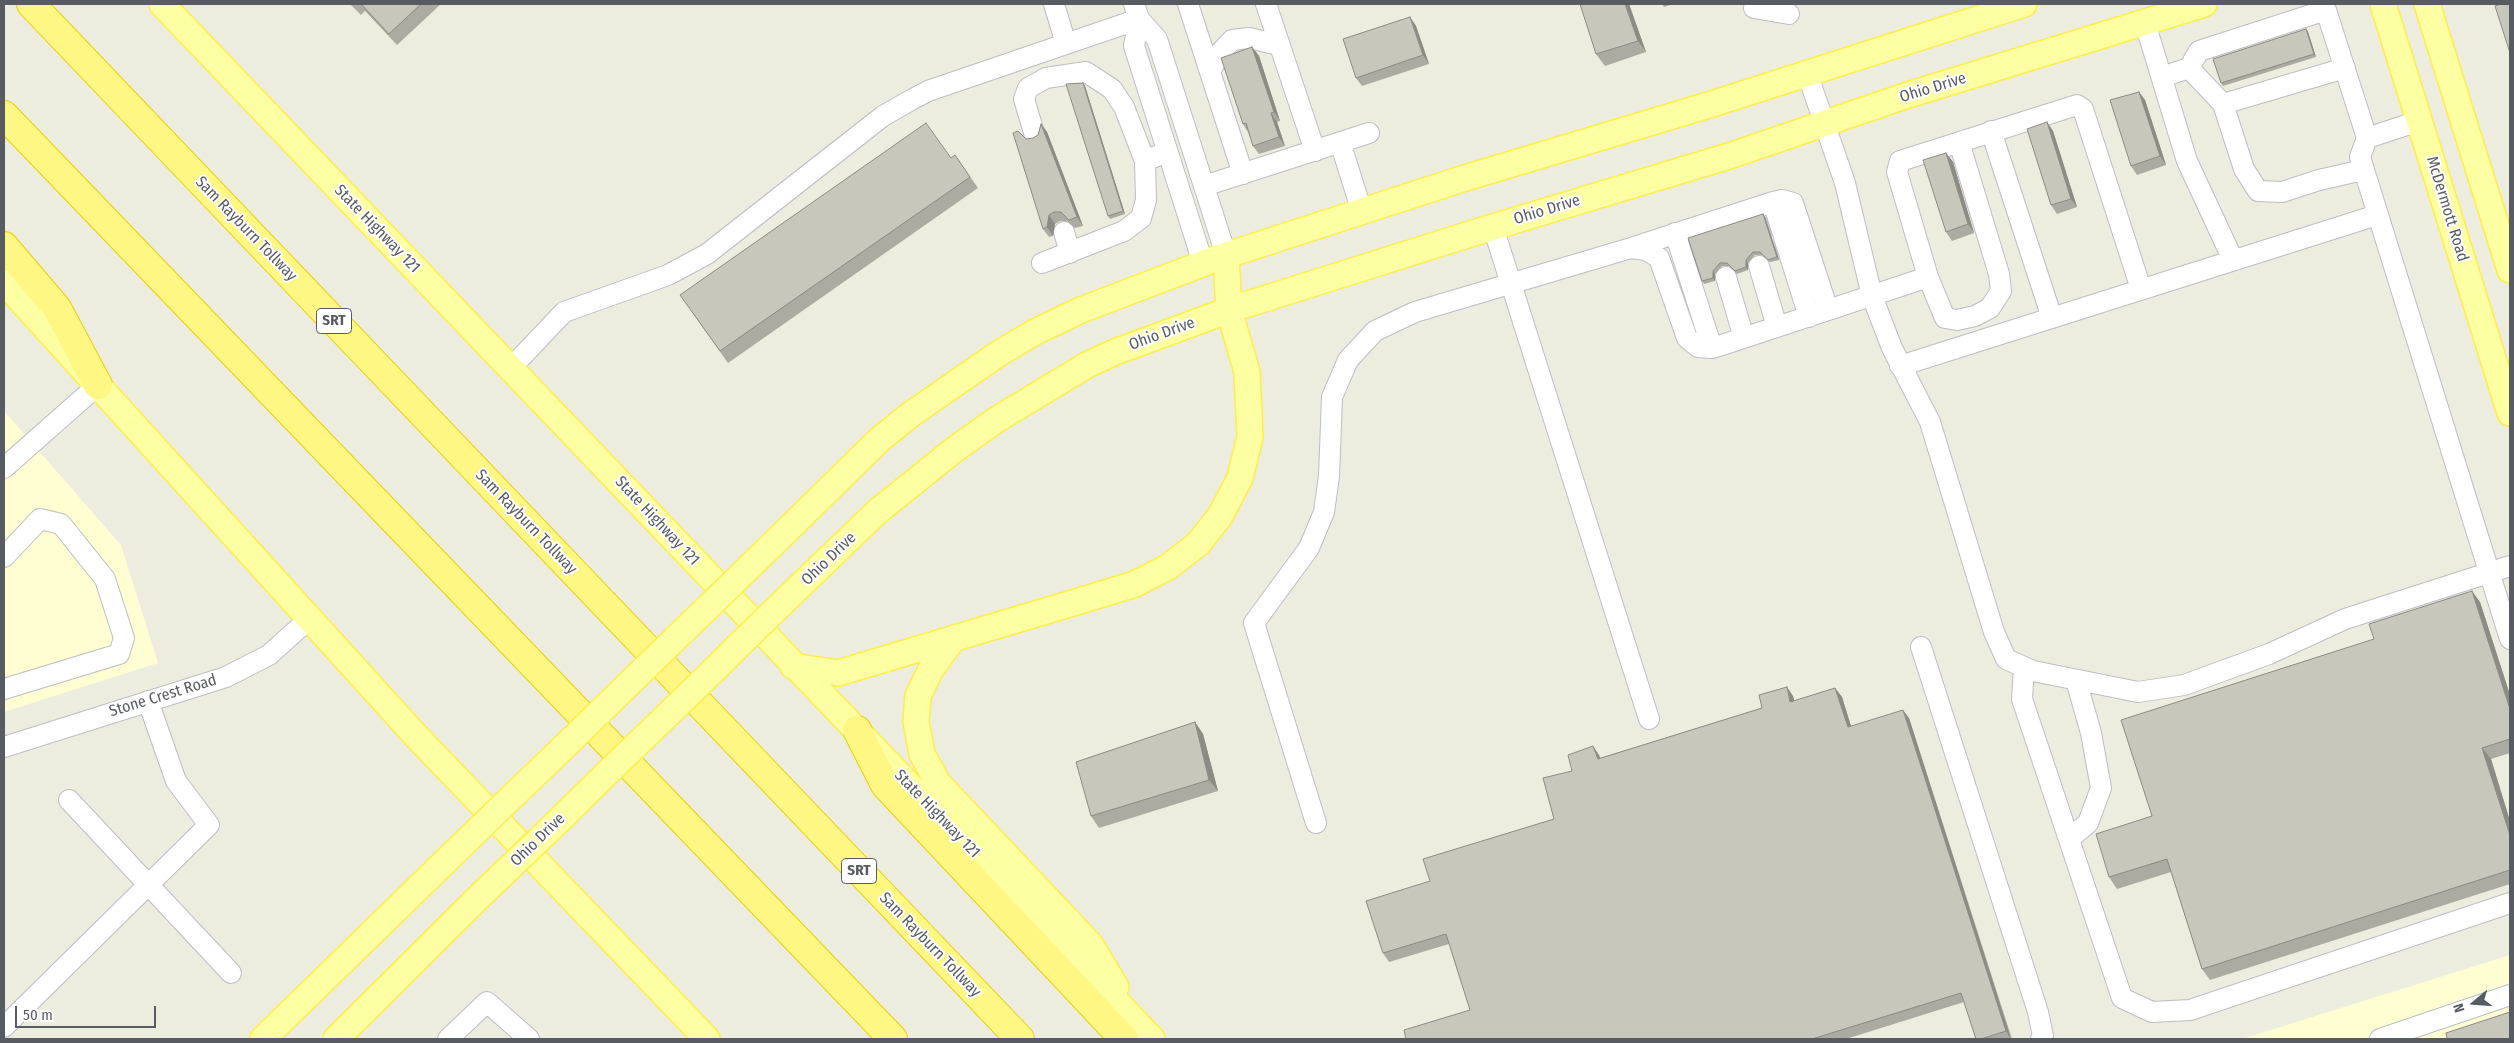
<!DOCTYPE html>
<html>
<head>
<meta charset="utf-8">
<style>
  body { margin:0 }
  #map { position:relative; width:2514px; height:1043px; overflow:hidden; background:#ededdf; font-family:"Fira Sans Condensed",sans-serif }
  canvas { display:block }
  .frame { position:absolute; inset:0; border:5px solid #585b62; pointer-events:none }
  .north { position:absolute; left:2449px; top:978px; width:50px; height:50px; -webkit-text-stroke:4px #fff; paint-order:stroke; rotate:252deg; font-size:14px; font-weight:700; line-height:20px; text-align:center; color:#585b62 }
  .north::after { content:''; display:block; margin:auto; width:18px; height:22px; background:#585b62; clip-path:polygon(50% 0,100% 100%,50% 72%,0 100%) }
  .scale { position:absolute; left:15px; top:1006px; width:141px; height:22px; box-sizing:border-box; border:2px solid #585b62; border-top:0; padding-left:6px; font-size:15px; line-height:18px; white-space:nowrap; color:#585b62; -webkit-text-stroke:4px #fff; paint-order:stroke }
</style>
</head>
<body>
<div id="map">
<canvas width="2514" height="1043"></canvas>
<div class="frame"></div>
<div class="north">N</div>
<div class="scale">50 m</div>
</div>
<script>
const c = document.querySelector('canvas').getContext('2d');
c.lineJoin = 'round';
function paint(path, color) {
  c.fillStyle = color;
  c.fill(path, 'evenodd');
}
function shape(rows) {
  const path = new Path2D();
  for (const r of rows) {
    path.moveTo(r[0], r[1]);
    for (let i = 2; i < r.length; i += 2) path.lineTo(r[i], r[i + 1]);
  }
  return path;
}
function trace(path, color, width, dash) {
  c.strokeStyle = color;
  c.lineWidth = width;
  c.lineCap = dash ? 'butt' : 'round';
  c.setLineDash(dash || []);
  c.stroke(path);
}
function label(font, color, halo, rows, align = 'center') {
  c.font = font + ' "Fira Sans Condensed",sans-serif';
  c.lineWidth = 4;
  c.setLineDash([]);
  c.textBaseline = 'middle';
  c.strokeStyle = halo;
  c.fillStyle = color;
  for (const [text, x, y, turn = 0] of rows) {
    c.save();
    c.translate(x, y);
    c.rotate((+turn || 0) * Math.PI / 180);
    c.textAlign = isNaN(turn) ? turn : align;
    if (halo) c.strokeText(text, 0, 0);
    c.fillText(text, 0, 0);
    c.restore();
  }
}
paint(shape([
  [4,411,121,545,158,663,4,712],
  [2510,955,2510,1039,2242,1039]
]), '#fffdd2');
trace(shape([
  [1766,217,1780,259]
]), '#c8c8c0', 20, [20, 10]);
const minor = shape([
  [1054,4,1066,44],
  [1134,4,1139,19,1157,39,1226,255],
  [1188,4,1243,174],
  [1266,4,1315,151],
  [1754,8,1789,14],
  [1139,19,1134,46,1203,263],
  [2145,23,2187,161,2233,260],
  [2189,68,2223,104,2345,68],
  [1210,72,1219,54,1232,40,1249,38,1279,45],
  [1807,73,1845,183,1872,296,1892,348,1930,422,1994,632,2006,659,2033,671,2138,692,2184,685,2269,654,2345,619,2510,566],
  [2162,77,2189,68,2199,51,2326,10,2367,138],
  [2223,104,2244,169,2258,191,2282,192,2319,180,2363,170],
  [2419,121,2367,138,2360,157,2510,639],
  [1991,131,2052,318],
  [1035,136,1024,99,1028,88,1046,78,1086,72,1112,89,1124,107,1145,161],
  [1340,142,1362,212],
  [1204,186,1369,133],
  [1773,202,1782,200,1793,203,1828,310],
  [1493,227,1649,719],
  [1064,232,1070,253],
  [1675,233,1712,348],
  [1631,248,1773,202,1809,317],
  [1042,263,1124,231,1141,218,1146,200,1145,161,1157,156],
  [1759,266,1777,327],
  [1726,277,1744,338],
  [1928,277,1945,318,1957,320,1975,316,1990,308,2001,291,1999,274,1959,142],
  [1900,366,2377,215],
  [511,368,564,312,668,275,707,254,883,116,911,100,928,91,1139,19],
  [4,468,98,385],
  [4,557,40,519,61,524,105,579,124,638,119,654,4,689],
  [1921,647,2038,1012,2043,1036,2041,1039],
  [2024,667,2022,699,2122,998,2152,1012,2190,1010,2510,903],
  [4,747,226,677,269,655,309,619],
  [69,800,231,973],
  [1316,823,1254,623,1309,548,1324,512,1329,476,1332,397,1348,360,1375,331,1415,312,1631,248,1646,250,1659,258,1687,338,1698,347,1712,348,1722,345,1928,277,1897,172,1900,161,2077,105,2083,109,2141,289],
  [2069,839,2088,823,2101,788,2091,733,2076,680],
  [4,1027,209,825,176,781,148,701],
  [448,1039,487,1002,529,1039],
  [2380,1039,2510,995]
]);
const major = shape([
  [162,4,1152,1039],
  [2383,4,2510,413],
  [2427,4,2510,270],
  [4,282,417,737,707,1039],
  [770,547,879,440,910,415,998,354,1035,332,1081,310,1215,259,1465,178,1712,104,2024,4],
  [802,584,878,511,954,450,996,420,1087,365,1115,352,1229,310,1483,230,1729,156,1908,95,2204,4],
  [954,638,931,669,918,696,916,721,922,754,938,783,1090,944,1116,987],
  [675,639,706,609],
  [793,666,838,673,1086,599,1135,584,1168,567,1198,544,1220,516,1240,478,1250,437,1247,372,1229,310,1226,255],
  [713,671,737,647],
  [514,795,567,744],
  [545,834,598,782],
  [263,1039,457,850],
  [336,1039,484,892]
]);
const highway = shape([
  [31,4,1020,1039],
  [4,115,893,1039],
  [4,246,57,308,98,385],
  [857,730,885,785,1124,1039]
]);
trace(minor, '#bcbdc5', 22);
trace(major, '#ffee46', 28);
trace(highway, '#eccf00', 30);
trace(minor, '#fff', 20);
trace(major, '#fcffa2', 25);
trace(highway, '#fff784', 28);
const majorBridge = shape([
  [706,609,770,547],
  [737,647,802,584],
  [567,744,675,639],
  [598,782,713,671],
  [457,850,514,795],
  [484,892,545,834]
]);
trace(majorBridge, '#ffee46', 28, []);
trace(majorBridge, '#fcffa2', 25);
paint(shape([
  [350,4,441,4,397,45,365,11,361,15],
  [1629,4,1646,52,1605,66,1596,54],
  [1662,4,1673,4,1664,7],
  [1410,17,1416,26,1429,64,1362,86,1356,78],
  [2306,29,2308,32,2316,57,2223,86,2221,83],
  [1252,47,1259,56,1280,121,1277,122,1285,146,1259,154,1253,146,1248,132,1243,124],
  [1085,86,1125,214,1110,219,1108,216],
  [2139,92,2145,100,2166,165,2137,175,2131,166],
  [2047,122,2053,131,2077,207,2057,214,2051,205],
  [1041,124,1047,132,1083,226,1075,228,1067,221,1060,221,1055,224,1053,236,1049,237,1043,229,1033,138,1038,135],
  [1946,153,1953,162,1974,233,1952,241,1946,232],
  [955,155,978,188,728,363,680,295,951,158],
  [1765,217,1779,260,1770,262,1762,255,1755,255,1748,263,1748,270,1737,274,1729,266,1722,266,1715,274,1715,281,1704,284,1702,281],
  [2480,602,2510,695,2510,753,2491,759,2510,821,2510,884,2210,980,2202,969,2171,872,2117,889,2109,877,2152,816,2374,639],
  [1835,688,1842,697,1851,726,1909,718,2012,1039,1976,1039,1964,1002,1846,1039,1406,1039,1470,1010,1449,944,1389,962,1383,953,1430,881,1554,819,1572,771,1593,746,1600,758,1762,708,1793,696,1794,701],
  [1195,722,1203,734,1218,791,1099,828,1091,816]
]), '#acaba2');
paint(shape([
  [1625,4,1629,4,1646,52,1638,41],
  [1410,17,1416,26,1429,64,1423,55],
  [2306,29,2308,32,2316,57,2314,54],
  [1252,47,1259,56,1280,121,1274,112],
  [1083,83,1085,86,1125,214,1123,211],
  [2139,92,2145,100,2166,165,2160,156],
  [1271,113,1277,122,1285,146,1279,137],
  [2047,122,2053,131,2077,207,2071,199],
  [1041,124,1047,132,1083,226,1077,217],
  [1946,153,1953,162,1974,233,1968,224],
  [1763,214,1765,217,1779,260,1777,257],
  [1049,215,1055,224,1053,236,1047,227],
  [1746,260,1748,263,1748,270,1746,267],
  [1713,271,1715,274,1715,281,1713,278],
  [2472,591,2480,602,2510,695,2510,709],
  [1787,687,1793,696,1797,711,1790,702],
  [1835,688,1842,697,1854,736,1848,727],
  [1903,710,1909,718,2011,1039,2006,1031],
  [1195,722,1203,734,1218,791,1209,780],
  [1593,746,1599,755,1604,767,1598,759],
  [2482,748,2491,759,2510,821,2510,835]
]), '#8c8b84');
const building = shape([
  [361,4,421,4,389,34,361,4],
  [1580,4,1625,4,1638,41,1596,54,1580,4],
  [2501,4,2510,4,2510,53,2495,6,2501,4],
  [1410,17,1423,55,1356,78,1343,39,1410,17],
  [2306,29,2314,54,2221,83,2213,59,2306,29],
  [1252,47,1274,112,1271,113,1279,137,1253,146,1246,123,1243,124,1221,58,1252,47],
  [1083,83,1123,211,1108,216,1066,84,1083,83],
  [2139,92,2160,156,2131,166,2110,100,2139,92],
  [2047,122,2071,199,2051,205,2027,129,2047,122],
  [926,123,951,158,955,155,970,177,720,351,680,295,926,123],
  [1041,124,1077,217,1069,220,1061,212,1054,212,1049,215,1047,227,1043,229,1013,133,1018,131,1026,139,1033,138,1038,135,1041,124],
  [1946,153,1968,224,1946,232,1923,160,1946,153],
  [1763,214,1777,257,1768,260,1760,252,1753,252,1746,260,1746,267,1735,271,1727,263,1720,263,1713,271,1713,278,1702,281,1688,238,1763,214],
  [2472,591,2510,709,2510,739,2482,748,2510,835,2510,870,2202,969,2167,859,2109,877,2096,834,2152,816,2121,720,2374,639,2369,624,2472,591],
  [1787,687,1790,702,1835,688,1848,727,1903,710,2006,1031,1981,1039,1976,1039,1961,993,1812,1039,1406,1039,1404,1030,1470,1010,1446,934,1383,953,1366,901,1430,881,1423,859,1554,819,1543,778,1572,771,1568,755,1593,746,1598,759,1762,708,1759,695,1787,687],
  [1195,722,1209,780,1091,816,1076,762,1195,722],
  [2510,1012,2510,1039,2447,1039,2446,1033,2510,1012]
]);
paint(building, '#c8c7bc');
trace(building, '#8c8b84', 1);
for (const [x, y, w] of [
  [334,321,35],
  [859,871,35]
]) {
  const box = new Path2D();
  box.roundRect(x - w / 2, y - 12.5, w, 25, 4);
  c.fillStyle = '#fff';
  c.fill(box);
  trace(box, '#585b62', 1);
}
label('bold 15px', '#585b62', null, [
  ["SRT",334,321],
  ["SRT",859,871]
]);
label('16px', '#585b62', '#fff', [
  ["Ohio Drive",1933,88,-17],
  ["McDermott Road",2447,209,73],
  ["Ohio Drive",1547,210,-17],
  ["Sam Rayburn Tollway",246,229,46],
  ["State Highway 121",377,229,46],
  ["Ohio Drive",1162,334,-20],
  ["State Highway 121",657,521,47],
  ["Sam Rayburn Tollway",526,522,46],
  ["Ohio Drive",829,559,-44],
  ["Stone Crest Road",163,696,-17],
  ["State Highway 121",937,814,46],
  ["Ohio Drive",538,840,-44],
  ["Sam Rayburn Tollway",930,945,46]
]);
</script>
</body>
</html>
